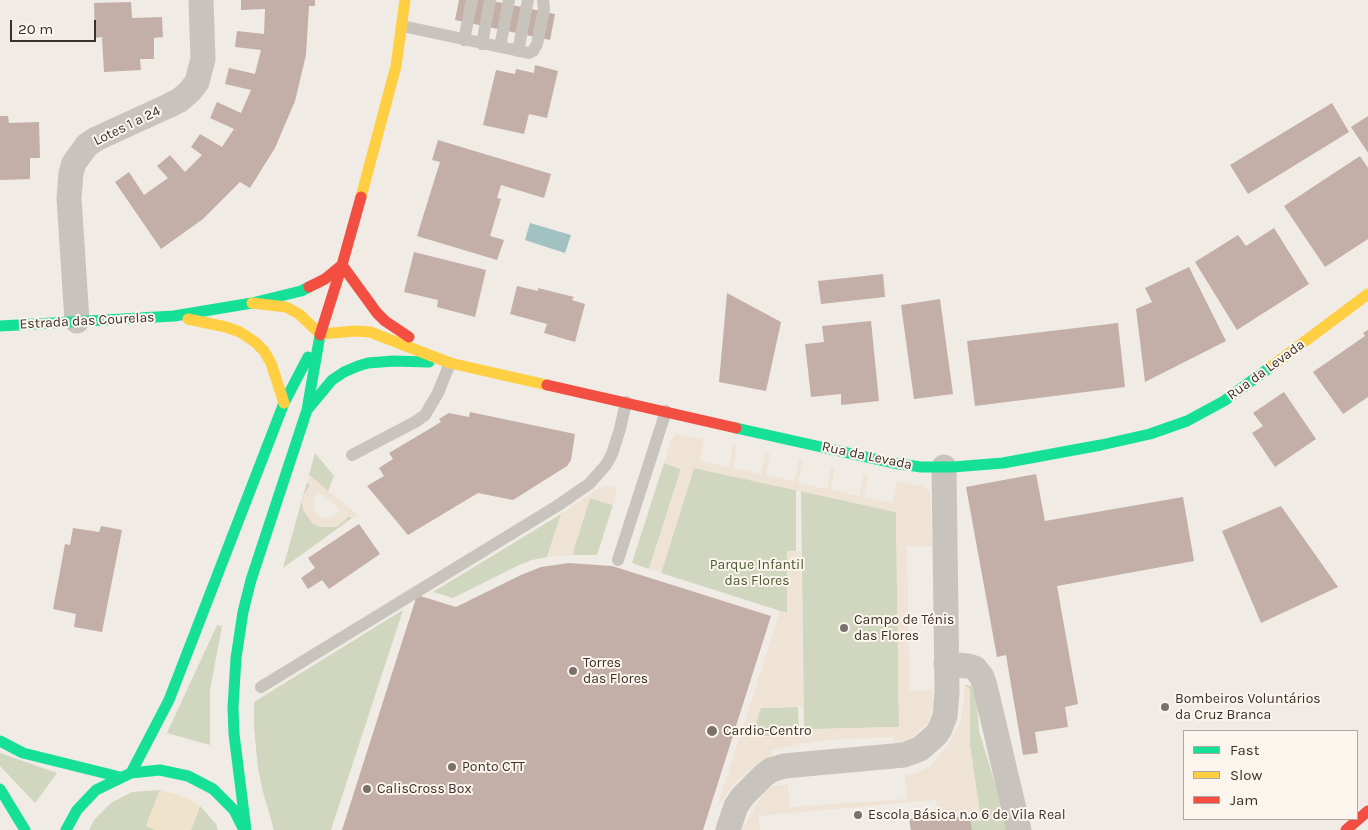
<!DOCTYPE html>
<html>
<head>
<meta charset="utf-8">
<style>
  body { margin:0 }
  #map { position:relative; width:1368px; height:830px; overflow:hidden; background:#f0ebe5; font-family:Karla,sans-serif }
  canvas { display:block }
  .legend { position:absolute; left:1183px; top:730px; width:175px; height:90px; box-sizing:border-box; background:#fbf5ee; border:1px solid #aea6a0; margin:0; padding:6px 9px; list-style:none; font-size:15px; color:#3b302b }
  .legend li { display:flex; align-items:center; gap:10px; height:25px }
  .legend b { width:25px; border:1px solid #aea6a0 }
  .scale { position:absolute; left:10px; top:20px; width:86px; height:22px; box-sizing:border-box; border:2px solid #3b302b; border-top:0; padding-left:6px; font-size:15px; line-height:18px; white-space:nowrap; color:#3b302b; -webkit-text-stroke:4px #fbf5ee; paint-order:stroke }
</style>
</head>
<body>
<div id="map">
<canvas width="1368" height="830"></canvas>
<ul class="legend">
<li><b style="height:6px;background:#16e098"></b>Fast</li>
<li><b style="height:6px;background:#ffcf43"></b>Slow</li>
<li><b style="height:6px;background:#f24e42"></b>Jam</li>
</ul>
<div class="scale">20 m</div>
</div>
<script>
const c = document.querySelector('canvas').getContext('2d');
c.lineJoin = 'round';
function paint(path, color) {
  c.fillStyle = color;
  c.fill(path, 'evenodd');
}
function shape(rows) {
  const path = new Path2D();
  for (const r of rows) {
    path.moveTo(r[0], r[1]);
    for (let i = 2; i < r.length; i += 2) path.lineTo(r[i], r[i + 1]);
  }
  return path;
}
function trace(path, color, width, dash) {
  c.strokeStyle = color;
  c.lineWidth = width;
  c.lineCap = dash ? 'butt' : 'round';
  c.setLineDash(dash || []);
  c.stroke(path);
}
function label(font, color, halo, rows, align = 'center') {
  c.font = font + ' Karla,sans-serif';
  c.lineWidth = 4;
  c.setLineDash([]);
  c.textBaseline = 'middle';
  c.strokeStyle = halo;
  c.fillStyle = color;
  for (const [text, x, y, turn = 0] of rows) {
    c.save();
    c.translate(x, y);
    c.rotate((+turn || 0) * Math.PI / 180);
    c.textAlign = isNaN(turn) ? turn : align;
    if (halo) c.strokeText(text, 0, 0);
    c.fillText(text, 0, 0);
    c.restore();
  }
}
paint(shape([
  [315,453,334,476,328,491,309,475],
  [664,463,681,469,649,569,632,563],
  [694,468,796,490,796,551,787,551,787,613,661,573],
  [307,482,310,485,312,523,349,516,352,518,283,568],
  [801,491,896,512,899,727,816,729,804,730],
  [590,498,613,505,597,555,572,555],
  [561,514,547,557,532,560,517,566,453,598,433,592],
  [403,610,331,830,274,830,263,792,258,768,254,727,254,702],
  [217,625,222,626,210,690,210,745,167,733],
  [965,685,973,686,976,692,979,731,997,790,1008,830,972,830,970,819,981,821,970,746,970,691],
  [798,707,799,732,783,736,752,736,760,708],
  [0,753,57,773,35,803,0,766],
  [160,790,146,826,156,830,89,830,94,820,111,803,132,792],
  [200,806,216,824,218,830,191,830]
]), '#d1d6bf');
paint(shape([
  [160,790,186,797,200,806,191,830,156,830,146,826]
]), '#efe3cc');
paint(shape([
  [676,434,704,439,700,461,729,467,733,445,737,446,733,468,761,474,766,453,770,454,766,475,794,481,799,460,803,461,798,483,827,489,831,467,835,468,831,490,859,496,864,474,868,475,864,497,892,503,897,481,924,487,930,492,932,546,907,546,909,690,933,690,933,704,928,722,911,739,906,742,894,744,893,737,825,740,798,744,771,751,772,757,757,764,742,776,732,786,717,808,780,611,787,613,787,551,801,551,803,707,761,708,752,736,764,737,783,736,816,729,899,727,896,512,694,468,661,573,649,569,681,469,664,463,672,438],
  [309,475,328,491,358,515,352,518,349,516,343,522,336,527,320,527,312,523,303,510,302,502,304,494,310,485,307,482],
  [319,492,340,509,335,516,326,518,321,517,314,510,313,500],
  [608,486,614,487,617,490,613,505,590,498,572,555,547,557,561,514,599,488],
  [964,685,969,688,970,691,970,746,981,821,939,814,936,800,758,816,760,830,742,830,761,797,765,791,774,786,788,784,790,807,907,799,905,776,917,773,930,766,946,748,955,733,960,723,964,704]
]), '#eee3d5');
paint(shape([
  [530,223,571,235,565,253,525,240]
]), '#a1c2c1');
paint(shape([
  [241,0,315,0,315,6,309,6,306,55,295,101,275,148,250,188,240,182,203,219,161,249,115,182,129,172,144,195,168,178,157,166,170,155,185,172,202,155,191,147,200,134,222,147,234,129,210,118,217,102,241,113,251,90,225,84,229,68,255,74,261,50,235,47,237,31,264,34,265,9,241,10],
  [459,0,488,0,555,14,550,40,455,20],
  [131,2,132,18,162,17,163,37,154,38,154,59,140,59,141,70,104,72,102,37,95,38,94,3],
  [535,65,558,71,547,118,529,114,524,134,483,125,496,70,515,74,516,69,534,73],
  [1332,103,1349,132,1248,194,1230,165],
  [0,116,8,116,9,123,39,122,40,158,30,158,30,179,0,180],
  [1368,116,1368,153,1351,127],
  [438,140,551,174,544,198,501,185,497,198,501,199,490,236,504,240,497,260,417,236,440,162,432,160],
  [1360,156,1368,168,1368,239,1325,267,1284,206],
  [1274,228,1309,284,1237,330,1195,262,1238,235,1246,246],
  [414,252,486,270,475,317,437,307,438,300,404,292],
  [1189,267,1226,341,1145,382,1136,309,1152,302,1145,288],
  [883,274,885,297,821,304,818,281],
  [517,286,538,291,538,288,574,297,572,300,585,304,575,342,544,333,547,324,510,314],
  [727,293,781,322,766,391,719,382],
  [940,299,953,394,914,399,901,305],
  [871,321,879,401,841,405,841,394,811,397,805,344,824,342,822,326],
  [1118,323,1125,387,975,406,967,341],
  [1368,330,1368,397,1343,414,1313,372,1365,336,1363,333],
  [1284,392,1316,439,1275,467,1252,433,1263,426,1253,413],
  [470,412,575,434,571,460,567,466,513,500,478,493,408,535,367,486,384,476,379,468,393,459,389,453,441,422,439,419,449,413,469,417],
  [1036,474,1045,521,1183,497,1194,561,1057,586,1078,704,1065,707,1068,727,1035,732,1038,753,1023,755,1006,655,997,657,966,487],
  [1281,506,1338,587,1261,623,1222,531],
  [359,524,380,554,329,589,322,580,308,589,301,578,315,568,308,558],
  [101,526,122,530,102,632,74,627,76,614,53,609,65,544,70,545,73,528,99,532],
  [569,563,612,566,771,616,703,830,342,830,417,595,456,607,521,575,541,567],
  [939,814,970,819,972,830,911,830,909,819]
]), '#c3afa7');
trace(shape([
  [402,26,529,53,533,51,537,44,544,9,543,0],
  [464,40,472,0],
  [482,44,490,0],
  [500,47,509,0],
  [518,51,528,0],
  [352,455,415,422,425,415,438,393,450,363],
  [618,560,666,411],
  [261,687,557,506,589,484,606,465,612,454,620,429,626,402]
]), '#c9c3be', 12);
trace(shape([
  [77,321,69,198,71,173,74,163,87,145,96,139,168,106,180,100,190,91,197,82,203,59,201,0],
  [946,664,968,666,975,668,982,677,985,686,1019,830],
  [728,830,736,806,743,796,763,776,771,770,784,766,904,755,920,749,936,735,940,729,945,716,947,692,944,467]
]), '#c9c3be', 25);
trace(shape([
  [0,326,174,316,252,303,301,291,309,287],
  [307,410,332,380,344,372,358,366,368,363,393,361,429,362],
  [736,428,893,463,921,467,953,467,1003,463,1101,445,1150,434,1187,421,1224,401,1272,366],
  [0,741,23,753,120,777],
  [131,773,169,700,284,403,308,357],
  [0,789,25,830],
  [66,830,77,810,96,790,131,773,160,770,188,776,213,789,234,810,243,828],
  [246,830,234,734,233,707,236,658,243,612,251,580,307,410,320,335]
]), '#16e098', 11);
trace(shape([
  [361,197,396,66,405,0],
  [252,303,286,307,299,314,320,334,356,331,370,332,450,363,547,385],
  [188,319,226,327,240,332,255,342,264,351,271,363,284,403],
  [1272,366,1368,294]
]), '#ffcf43', 11);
trace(shape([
  [309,287,325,279,342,265,377,313,385,321,409,337],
  [320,335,342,265,361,197],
  [547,385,736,428],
  [1346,830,1368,811]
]), '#f24e42', 11);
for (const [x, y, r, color] of [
  [844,628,5,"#7a716c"],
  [573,671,5,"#7a716c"],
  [1165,707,5,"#7a716c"],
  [712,731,6,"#7a716c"],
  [452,767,5,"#7a716c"],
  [367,789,5,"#7a716c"],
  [858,815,5,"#7a716c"]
]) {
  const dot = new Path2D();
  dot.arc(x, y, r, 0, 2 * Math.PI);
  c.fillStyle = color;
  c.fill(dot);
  trace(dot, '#fbf5ee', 2);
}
label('14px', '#3b302b', '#fbf5ee', [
  ["Lotes 1 a 24",127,126,-26],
  ["Estrada das Courelas",87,321,-3],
  ["Rua da Levada",1266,370,-36],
  ["Rua da Levada",867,456,12]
]);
label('14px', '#4a5a2e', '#fbf5ee', [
  ["Parque Infantil",757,565],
  ["das Flores",757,581]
]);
label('14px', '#3b302b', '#fbf5ee', [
  ["Campo de Ténis",854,620],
  ["das Flores",854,636],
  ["Torres",583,663],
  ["das Flores",583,679],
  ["Bombeiros Voluntários",1175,699],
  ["da Cruz Branca",1175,715],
  ["Cardio-Centro",723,731],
  ["Ponto CTT",462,767],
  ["CalisCross Box",377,789],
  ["Escola Básica n.º 6 de Vila Real",868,815]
], 'left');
</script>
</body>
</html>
